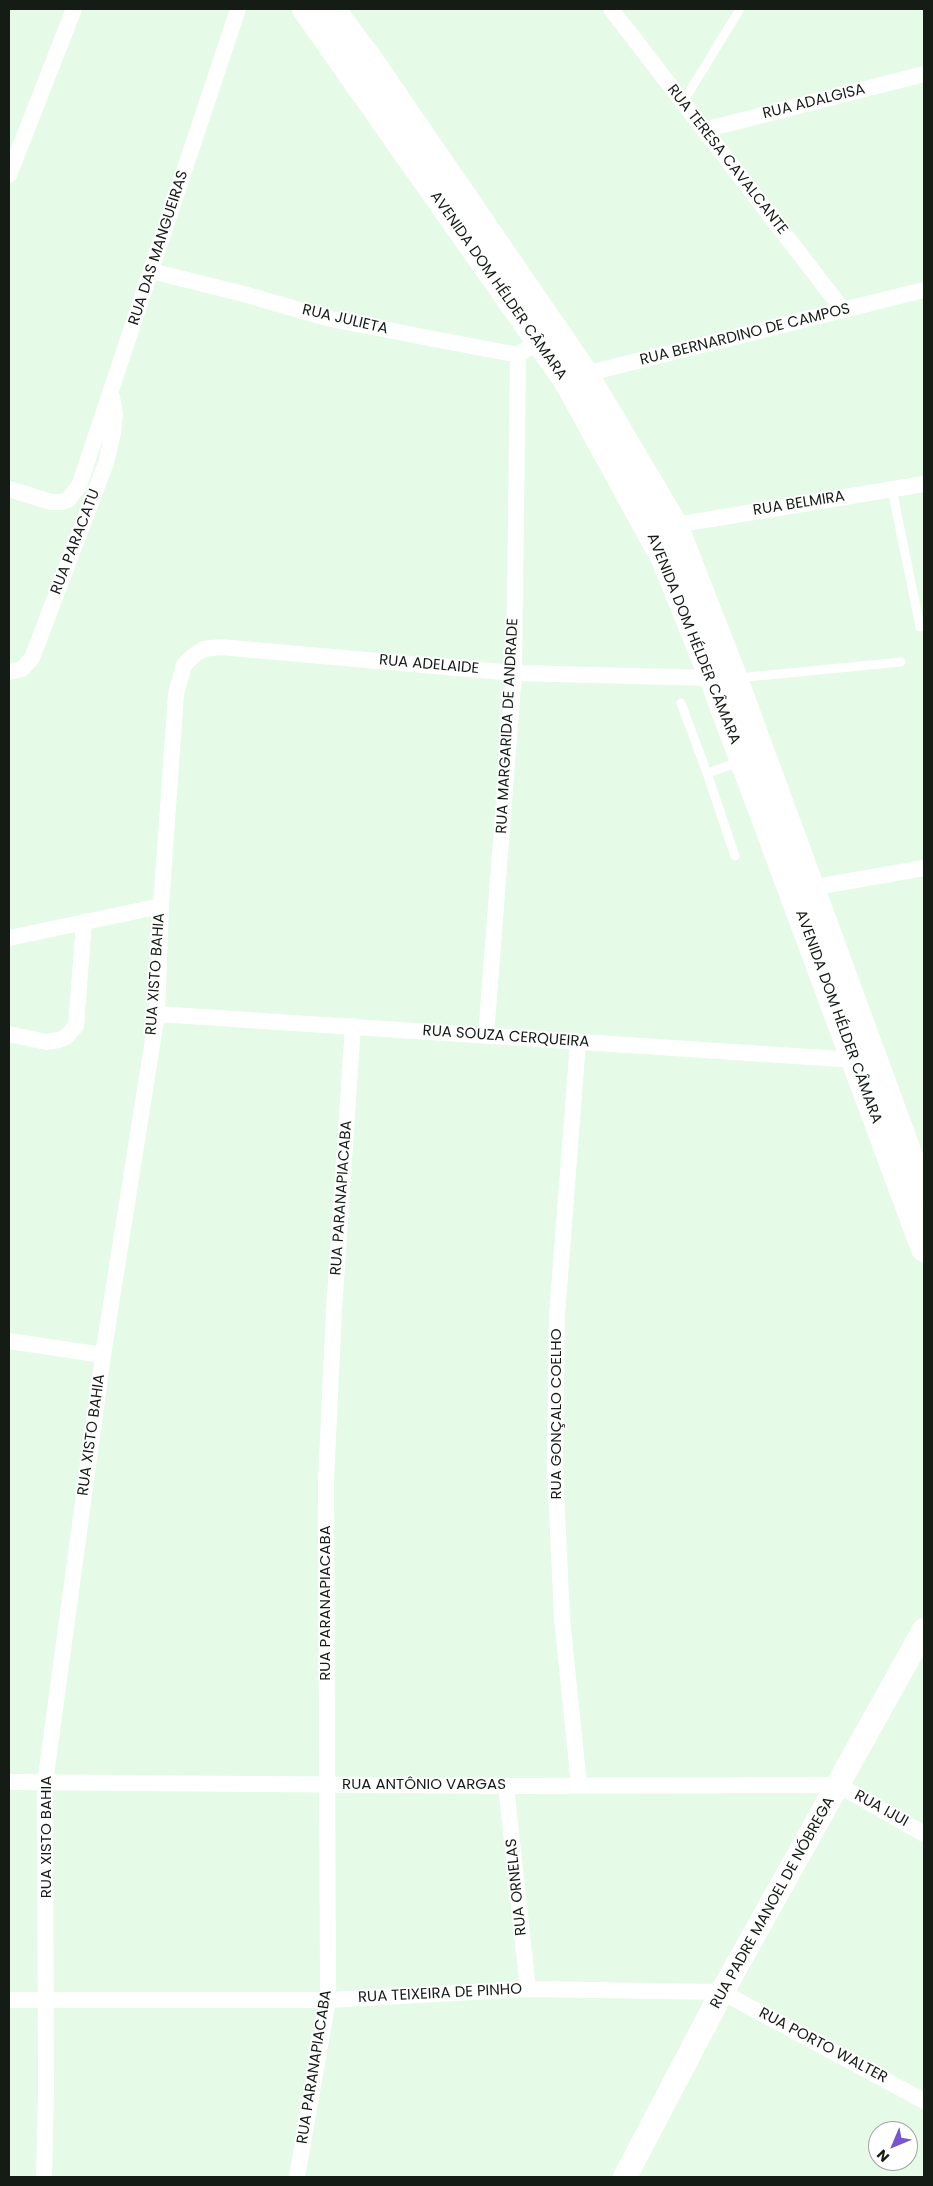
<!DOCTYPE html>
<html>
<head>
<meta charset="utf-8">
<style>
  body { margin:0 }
  #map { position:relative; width:933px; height:2186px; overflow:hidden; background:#e5fae7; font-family:Poppins,sans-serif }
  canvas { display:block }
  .frame { position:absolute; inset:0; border:10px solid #151c16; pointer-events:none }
  .north { position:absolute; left:868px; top:2121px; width:50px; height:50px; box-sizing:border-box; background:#fff; border:1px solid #a1a4a2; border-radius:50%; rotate:225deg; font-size:14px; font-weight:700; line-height:20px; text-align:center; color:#151c16 }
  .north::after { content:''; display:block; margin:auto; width:18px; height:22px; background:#7854ce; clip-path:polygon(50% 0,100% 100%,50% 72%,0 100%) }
</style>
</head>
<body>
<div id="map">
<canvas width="933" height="2186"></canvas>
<div class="frame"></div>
<div class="north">N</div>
</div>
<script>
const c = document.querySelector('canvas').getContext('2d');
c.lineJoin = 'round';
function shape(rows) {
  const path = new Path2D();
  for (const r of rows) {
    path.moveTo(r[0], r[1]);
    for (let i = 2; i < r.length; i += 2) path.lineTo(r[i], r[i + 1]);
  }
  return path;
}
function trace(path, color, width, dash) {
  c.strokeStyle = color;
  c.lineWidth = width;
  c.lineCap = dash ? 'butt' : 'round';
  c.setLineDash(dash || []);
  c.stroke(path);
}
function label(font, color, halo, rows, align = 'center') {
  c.font = font + ' Poppins,sans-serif';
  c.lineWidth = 4;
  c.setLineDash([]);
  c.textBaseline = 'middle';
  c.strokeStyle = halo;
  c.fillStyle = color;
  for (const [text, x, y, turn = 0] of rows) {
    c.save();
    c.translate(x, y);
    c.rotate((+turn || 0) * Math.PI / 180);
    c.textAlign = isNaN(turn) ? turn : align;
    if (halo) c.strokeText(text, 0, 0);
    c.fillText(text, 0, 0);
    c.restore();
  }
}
trace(shape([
  [683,102,740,9],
  [892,489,920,627],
  [738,678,901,662],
  [681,703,707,773,735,856],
  [707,773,740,762]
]), '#fff', 9);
trace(shape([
  [611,9,843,310],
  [704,130,924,74],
  [9,175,74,9],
  [151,271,244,294,330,319,518,355,527,349],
  [577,376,924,290],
  [9,489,51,502,62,502,68,500,79,486,238,9],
  [675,525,924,484],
  [9,672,22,669,32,658,106,463,113,433,115,413,112,397],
  [810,888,924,868],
  [9,938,161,906],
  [157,1014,855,1060],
  [9,1034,46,1042,59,1040,66,1037,76,1026,84,922],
  [486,1036,514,673,518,355],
  [578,1042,557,1315,555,1466,562,1619,579,1785],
  [9,1341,103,1355],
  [9,1782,506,1786,838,1785,924,1834],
  [506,1786,528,1989],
  [9,2000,328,2000,528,1989,722,1992,924,2101],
  [44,2177,46,2093,45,1783,103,1355,157,1014,161,906,176,694,184,665,194,655,204,649,220,647,514,673,712,678],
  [297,2177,328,2000,326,1481,334,1311,353,1026]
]), '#fff', 16);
trace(shape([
  [625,2177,722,1992,924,1630]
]), '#fff', 24);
trace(shape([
  [305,9,566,380,664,559,712,678,924,1249],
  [332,9,369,58,585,373,675,525,735,679,924,1194]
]), '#fff', 26);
label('15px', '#151c16', '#fff', [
  ["RUA ADALGISA",814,102,-14],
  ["RUA TERESA CAVALCANTE",727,160,52],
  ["RUA DAS MANGUEIRAS",159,248,-72],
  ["AVENIDA DOM HÉLDER CÂMARA",498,286,55],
  ["RUA JULIETA",345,320,13],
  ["RUA BERNARDINO DE CAMPOS",745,335,-14],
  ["RUA BELMIRA",799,504,-9],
  ["RUA PARACATU",76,542,-69],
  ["AVENIDA DOM HÉLDER CÂMARA",693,639,68],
  ["RUA ADELAIDE",429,665,5],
  ["RUA MARGARIDA DE ANDRADE",508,726,-87],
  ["RUA XISTO BAHIA",156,974,-86],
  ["AVENIDA DOM HÉLDER CÂMARA",838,1017,70],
  ["RUA SOUZA CERQUEIRA",506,1037,4],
  ["RUA PARANAPIACABA",342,1198,-86],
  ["RUA GONÇALO COELHO",557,1414,-90],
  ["RUA XISTO BAHIA",92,1435,-82],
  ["RUA PARANAPIACABA",326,1603,-90],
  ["RUA ANTÔNIO VARGAS",424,1785],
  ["RUA IJUI",881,1809,29],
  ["RUA XISTO BAHIA",47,1837,-90],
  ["RUA ORNELAS",517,1887,-96],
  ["RUA PADRE MANOEL DE NÓBREGA",773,1903,-61],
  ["RUA TEIXEIRA DE PINHO",440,1994,-3],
  ["RUA PORTO WALTER",823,2046,28],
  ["RUA PARANAPIACABA",315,2067,-81]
]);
</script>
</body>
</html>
